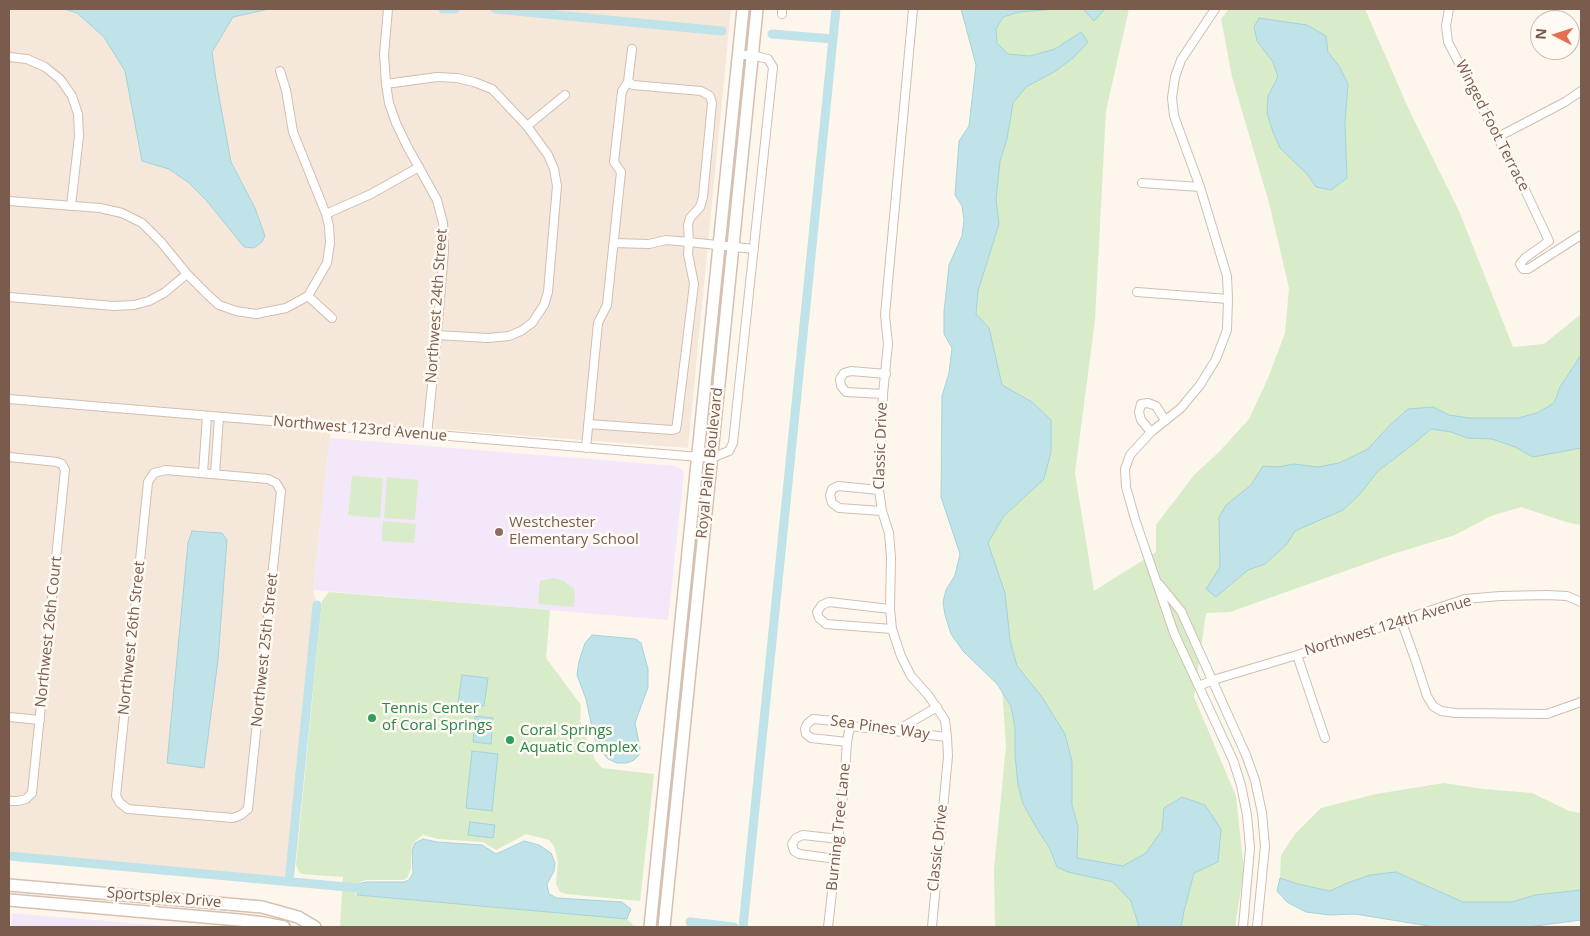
<!DOCTYPE html>
<html>
<head>
<meta charset="utf-8">
<style>
  body { margin:0 }
  #map { position:relative; width:1590px; height:936px; overflow:hidden; background:#fdf6ec; font-family:"Open Sans",sans-serif }
  canvas { display:block }
  .frame { position:absolute; inset:0; border:10px solid #7a5c4d; pointer-events:none }
  .north { position:absolute; left:1530px; top:10px; width:50px; height:50px; box-sizing:border-box; background:#fffaf3; border:1px solid #cabbb1; border-radius:50%; rotate:275deg; font-size:14px; font-weight:700; line-height:20px; text-align:center; color:#7a5c4d }
  .north::after { content:''; display:block; margin:auto; width:18px; height:22px; background:#e76f51; clip-path:polygon(50% 0,100% 100%,50% 72%,0 100%) }
</style>
</head>
<body>
<div id="map">
<canvas width="1590" height="936"></canvas>
<div class="frame"></div>
<div class="north">N</div>
</div>
<script>
const c = document.querySelector('canvas').getContext('2d');
c.lineJoin = 'round';
function paint(path, color) {
  c.fillStyle = color;
  c.fill(path, 'evenodd');
}
function shape(rows) {
  const path = new Path2D();
  for (const r of rows) {
    path.moveTo(r[0], r[1]);
    for (let i = 2; i < r.length; i += 2) path.lineTo(r[i], r[i + 1]);
  }
  return path;
}
function trace(path, color, width, dash) {
  c.strokeStyle = color;
  c.lineWidth = width;
  c.lineCap = dash ? 'butt' : 'round';
  c.setLineDash(dash || []);
  c.stroke(path);
}
function label(font, color, halo, rows, align = 'center') {
  c.font = font + ' "Open Sans",sans-serif';
  c.lineWidth = 5;
  c.setLineDash([]);
  c.textBaseline = 'middle';
  c.strokeStyle = halo;
  c.fillStyle = color;
  for (const [text, x, y, turn = 0] of rows) {
    c.save();
    c.translate(x, y);
    c.rotate((+turn || 0) * Math.PI / 180);
    c.textAlign = isNaN(turn) ? turn : align;
    if (halo) c.strokeText(text, 0, 0);
    c.fillText(text, 0, 0);
    c.restore();
  }
}
paint(shape([
  [9,9,731,9,688,448,332,421,313,590,317,605,289,882,9,856]
]), '#f5e8da');
paint(shape([
  [330,438,675,466,681,469,684,473,668,620,313,590],
  [12,913,22,914,178,927,11,927]
]), '#f3e8fa');
paint(shape([
  [995,9,1129,9,1106,111,1095,320,1075,473,1094,591,1156,552,1156,525,1194,475,1220,451,1249,419,1268,378,1285,333,1289,288,1269,203,1232,77,1221,19,1229,9,1365,9,1410,112,1459,211,1513,347,1544,344,1581,314,1581,525,1566,522,1521,507,1491,516,1455,535,1393,554,1230,612,1206,613,1194,697,1236,796,1244,870,1235,927,995,927,994,869,1006,746,1001,673,954,459],
  [352,476,383,478,380,518,348,515],
  [387,477,418,480,415,520,384,518],
  [383,521,416,524,414,543,382,541],
  [554,578,564,581,575,590,574,607,538,604,540,581],
  [329,592,550,610,546,658,581,705,580,721,595,760,602,768,654,774,640,901,566,894,560,892,556,884,558,861,554,846,549,840,526,834,496,850,483,842,438,839,423,835,414,842,411,849,411,869,407,878,403,880,366,880,358,883,356,884,355,895,627,919,632,924,634,927,340,927,343,877,302,874,299,872,296,865,322,601],
  [1444,783,1483,789,1532,793,1569,811,1581,813,1581,890,1535,895,1512,902,1463,902,1396,872,1370,875,1347,883,1330,891,1298,884,1280,878,1281,855,1295,834,1321,808,1376,794]
]), '#d8ecc9');
const water = shape([
  [64,9,269,9,233,17,212,52,216,80,231,162,255,208,265,236,262,242,254,248,244,247,206,200,189,183,169,169,142,161,125,71,104,37,77,13,64,9],
  [961,9,1057,9,1019,12,1003,17,996,29,997,43,1008,54,1030,56,1055,49,1081,32,1088,42,1073,58,1054,72,1026,87,1013,103,1007,139,1000,161,996,199,999,224,978,291,976,314,989,328,1002,385,1032,402,1051,420,1051,452,1044,479,1003,517,988,543,1005,593,1010,640,1017,666,1042,697,1065,734,1072,762,1072,805,1078,827,1077,858,1123,866,1146,853,1162,830,1164,808,1182,797,1205,805,1221,829,1218,862,1194,873,1184,911,1181,927,1139,927,1131,901,1113,882,1068,872,1057,867,1050,849,1036,827,1023,804,1018,785,1015,756,1015,728,1011,706,997,684,963,651,951,634,945,615,943,602,946,590,955,575,960,554,941,497,942,396,949,373,952,348,944,334,944,312,949,265,962,236,964,220,962,206,955,195,959,141,969,126,976,65,961,9],
  [1083,9,1105,9,1094,21,1083,9],
  [1259,18,1307,25,1326,36,1328,52,1339,66,1348,84,1345,122,1347,178,1331,190,1316,187,1307,174,1280,148,1273,132,1267,113,1268,96,1278,77,1273,62,1257,41,1254,27,1259,18],
  [1581,355,1581,448,1533,457,1515,447,1492,439,1467,438,1451,432,1431,429,1411,446,1378,471,1360,494,1343,510,1295,531,1287,544,1265,564,1248,570,1216,597,1206,589,1220,567,1219,517,1226,505,1251,485,1263,466,1278,467,1294,464,1318,467,1339,463,1368,449,1389,426,1408,409,1433,407,1449,415,1469,418,1518,418,1537,413,1554,403,1560,387,1581,355],
  [192,531,222,533,227,540,218,660,204,768,167,763,188,543,192,531],
  [592,635,636,639,641,643,648,669,648,687,635,723,640,748,639,755,634,760,627,763,617,763,608,759,597,746,593,733,586,699,577,675,579,661,585,643,592,635],
  [462,675,488,678,484,706,458,703,462,675],
  [475,716,493,718,491,744,473,742,475,716],
  [472,751,498,754,492,811,466,808,472,751],
  [470,822,495,825,493,838,468,835,470,822],
  [423,839,437,842,482,845,496,854,524,841,539,845,551,853,555,863,554,871,547,884,549,894,557,898,622,902,631,909,627,919,357,895,358,884,367,882,404,882,409,880,413,873,412,850,415,843,423,839],
  [1396,872,1463,902,1512,902,1535,895,1581,890,1581,920,1528,927,1435,927,1355,914,1330,915,1306,912,1287,902,1277,891,1280,878,1298,884,1330,891,1347,883,1370,875,1396,872]
]);
paint(water, '#bfe3e8');
trace(water, '#a5d3da', 1);
trace(shape([
  [443,9,455,9],
  [495,9,722,31],
  [772,34,833,39],
  [9,856,369,889],
  [289,882,317,605],
  [690,922,734,927],
  [743,927,836,9]
]), '#bfe3e8', 9);
const street = shape([
  [388,9,384,54,386,84,389,103,396,123,407,146,437,200,443,223,444,250,437,335,427,435],
  [913,9,885,315,888,344,883,394,879,490,882,511,889,533,891,558,890,609,892,629,901,656,911,676,928,695,945,720,947,737,948,756,932,927],
  [1215,9,1181,60,1175,77,1172,98,1174,116,1200,187,1227,276,1228,299,1227,330,1216,359,1200,385,1181,408,1151,432,1130,455,1125,469,1126,487,1135,519,1174,633,1233,760,1241,785,1247,815,1250,848,1243,927],
  [1449,9,1446,26,1448,42,1526,192,1549,241,1525,258,1520,264,1523,269,1528,269,1581,235],
  [782,14,782,9],
  [9,57,27,59,45,67,60,79,72,96,78,114,79,136,71,206],
  [628,82,633,85,701,91,710,96,712,103,703,197,700,207,690,218,688,225,689,242,754,249],
  [386,84,437,77,457,78,474,82,492,89,527,126,548,155,554,169,557,186,548,292,544,305,532,323,521,331,509,336,488,338,437,335],
  [527,126,565,95],
  [1498,137,1565,102,1581,91],
  [1142,183,1200,187],
  [9,201,100,208,122,213,142,223,161,242,187,274,207,294,219,305,236,311,256,314,286,308,308,296,327,263,330,243,329,226,326,214,293,132,286,90,280,71],
  [326,214,371,194,419,167],
  [1137,292,1228,299],
  [308,296,332,318],
  [9,297,114,306,134,305,149,301,164,293,187,274],
  [883,394,846,392,841,386,840,379,844,373,851,371,886,374],
  [9,399,711,458,729,451,733,443,773,67,768,59,752,55,738,55],
  [588,424,672,430,676,429,677,423,694,284,688,254,689,242,666,240,649,244,614,243],
  [1151,432,1141,420,1139,412,1141,404,1148,403,1156,406,1165,420],
  [586,448,598,323,607,305,621,172,614,162,622,91,628,82,632,49],
  [9,457,57,462,62,464,65,470,32,793,26,799,18,801,9,801],
  [166,470,268,479,276,483,281,491,248,809,241,815,233,818,128,809,120,803,116,796,148,482,154,473,166,470],
  [203,473,207,416],
  [215,474,219,417],
  [879,490,838,486,832,489,830,495,832,503,839,508,882,511],
  [1159,584,1181,611,1246,755,1255,780,1262,813,1265,846,1257,927],
  [890,609,829,602,822,605,817,612,819,618,826,624,892,629],
  [1401,620,1415,659,1427,696,1433,706,1441,711,1455,713,1547,714,1581,702],
  [1297,655,1325,738],
  [1199,686,1213,680,1297,655,1465,599,1500,596,1547,595,1567,596,1581,602],
  [9,717,40,720],
  [896,731,937,707],
  [847,742,811,738,806,734,805,729,807,724,813,719,834,721,850,726,947,737],
  [836,859,799,854,794,851,792,844,796,838,803,835,839,839],
  [828,927,844,788,847,742,850,726]
]);
const secondary = shape([
  [9,885,262,907,298,917,315,927],
  [9,900,239,920,264,923,284,927],
  [650,927,743,9],
  [664,927,757,9]
]);
trace(street, '#d1beb0', 10);
trace(secondary, '#d6c0b0', 14);
trace(street, '#fff', 8);
trace(secondary, '#fff', 11);
for (const [x, y, r, color] of [
  [499,532,5,"#8d6e63"],
  [372,718,5,"#2e9e5b"],
  [510,740,5,"#2e9e5b"]
]) {
  const dot = new Path2D();
  dot.arc(x, y, r, 0, 2 * Math.PI);
  c.fillStyle = color;
  c.fill(dot);
  trace(dot, '#fffaf3', 2);
}
label('15px', '#7a5c4d', '#fffaf3', [
  ["Winged Foot Terrace",1492,126,63],
  ["Northwest 24th Street",437,306,-86],
  ["Northwest 123rd Avenue",360,429,5],
  ["Classic Drive",881,446,-88],
  ["Royal Palm Boulevard",710,463,-84],
  ["Northwest 124th Avenue",1388,626,-17],
  ["Northwest 26th Court",49,632,-84],
  ["Northwest 26th Street",132,638,-84],
  ["Northwest 25th Street",265,650,-84],
  ["Sea Pines Way",880,728,8],
  ["Burning Tree Lane",839,827,-84],
  ["Classic Drive",938,848,-84],
  ["Sportsplex Drive",164,898,5]
]);
label('15px', '#785e54', '#fffaf3', [
  ["Westchester",509,523],
  ["Elementary School",509,540]
], 'left');
label('15px', '#27864d', '#fffaf3', [
  ["Tennis Center",382,709],
  ["of Coral Springs",382,726],
  ["Coral Springs",520,731],
  ["Aquatic Complex",520,748]
], 'left');
</script>
</body>
</html>
